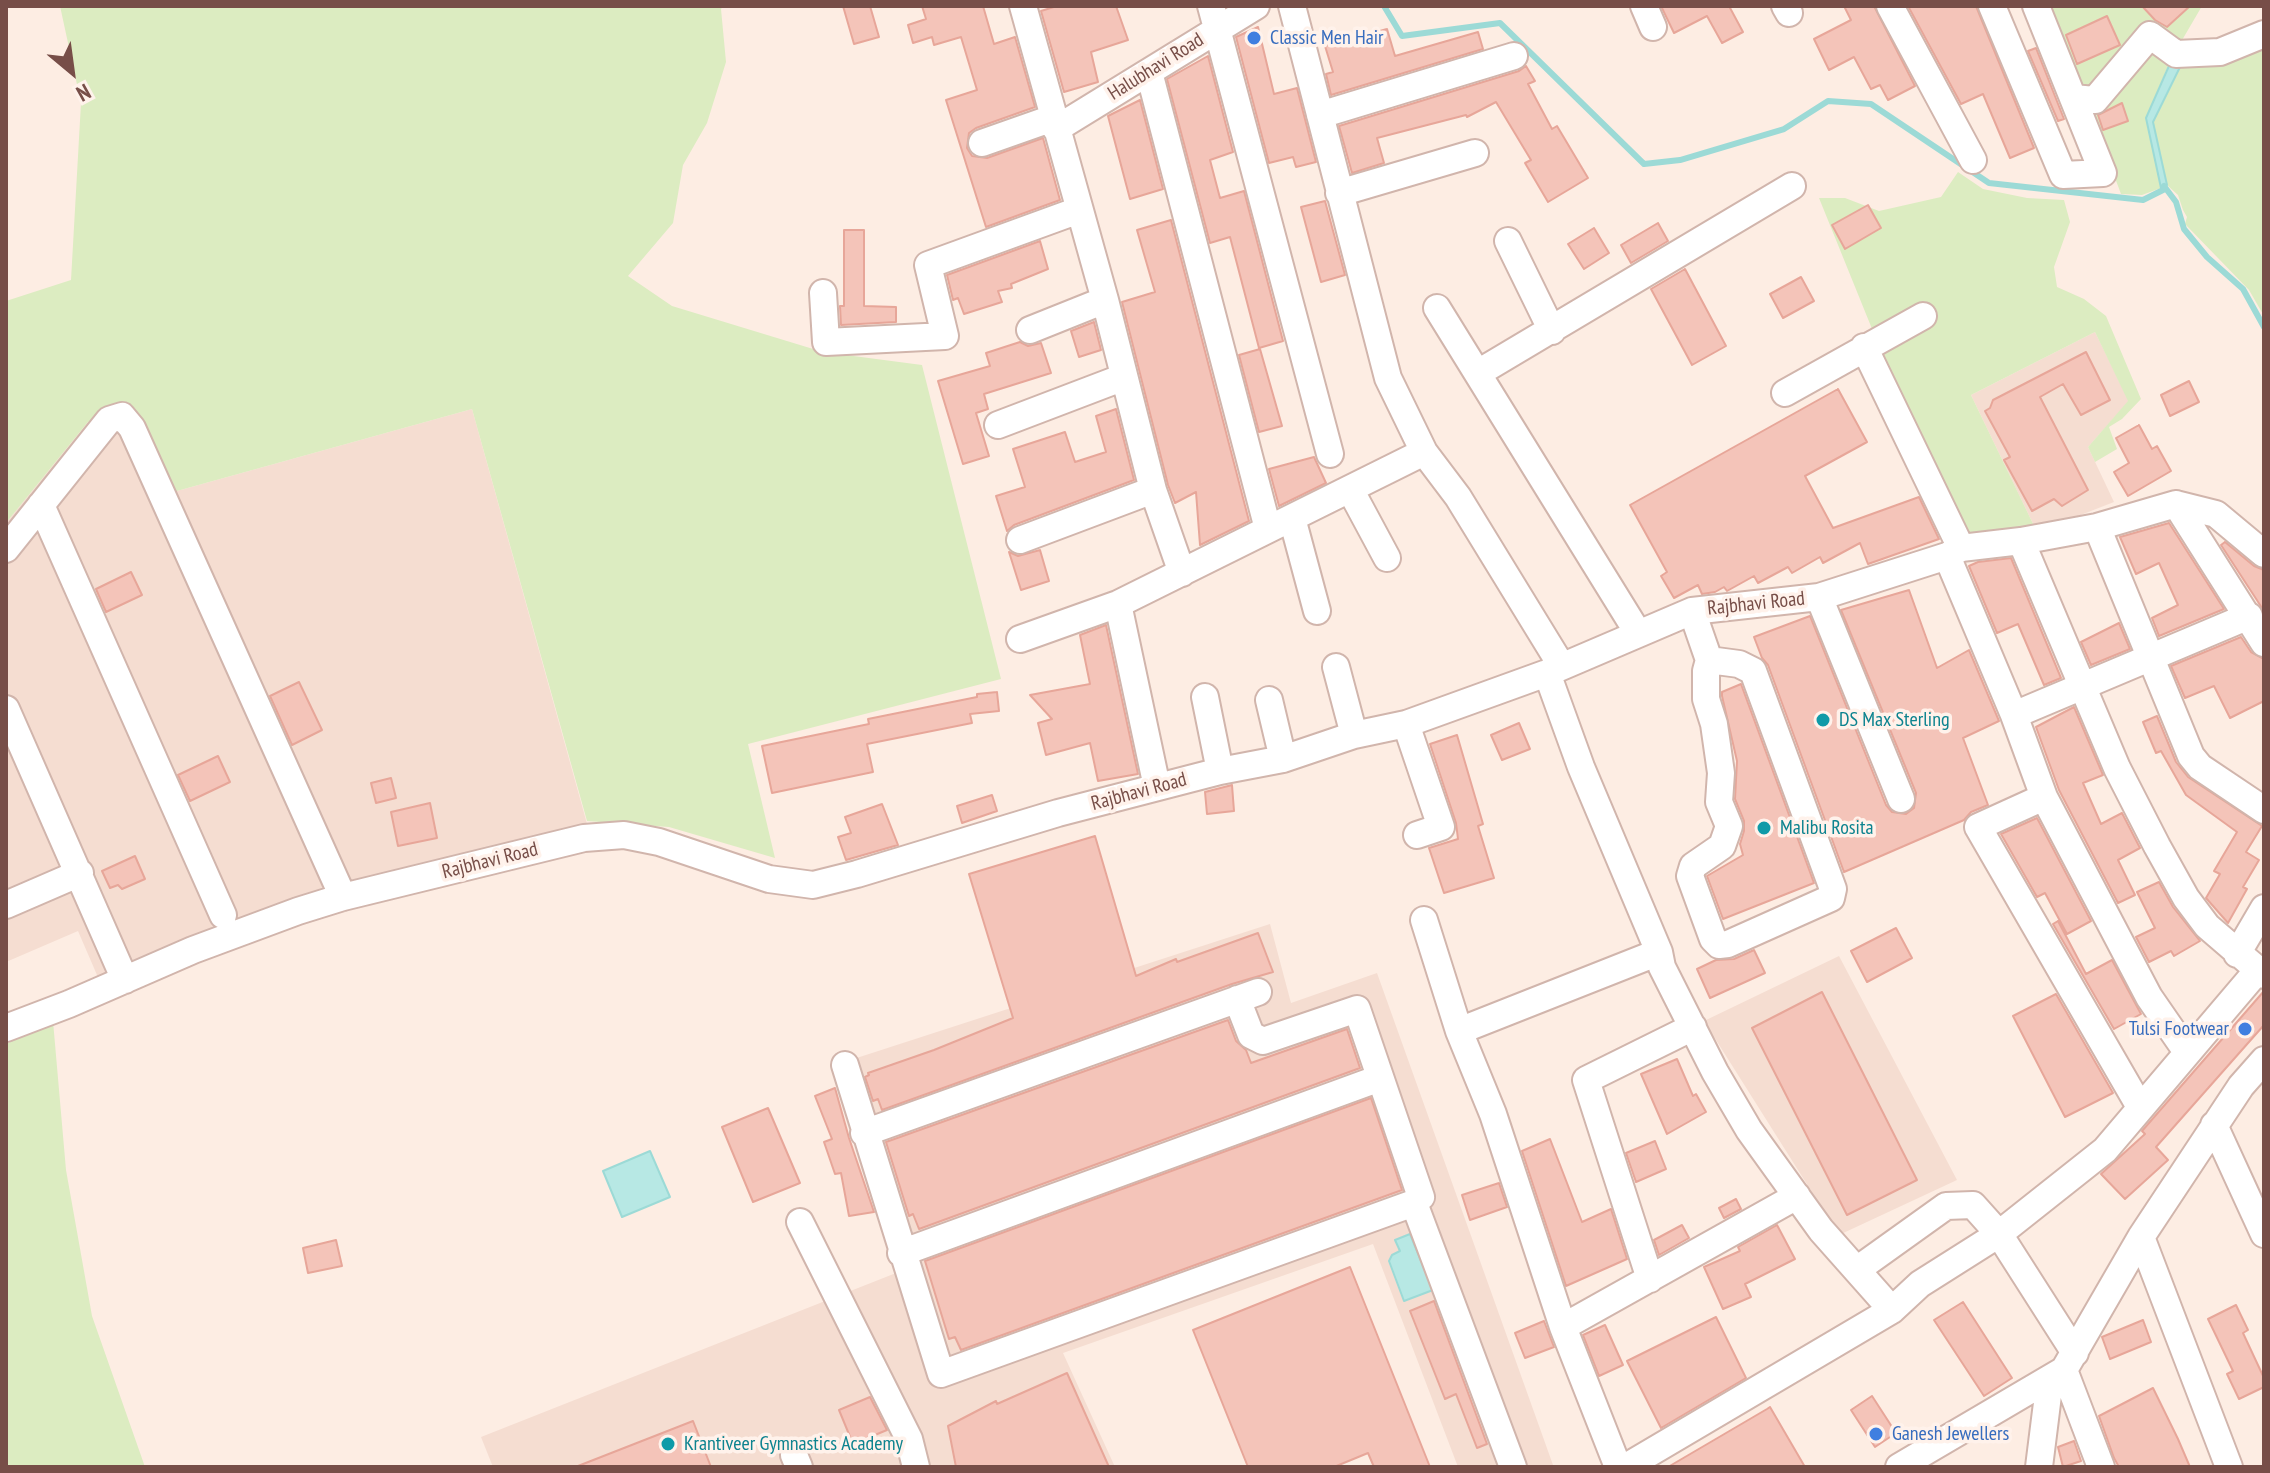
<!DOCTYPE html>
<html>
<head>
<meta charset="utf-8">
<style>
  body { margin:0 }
  #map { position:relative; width:2270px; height:1473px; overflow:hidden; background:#fdede3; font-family:"PT Sans Narrow",sans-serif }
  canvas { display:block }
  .frame { position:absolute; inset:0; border:8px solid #774e48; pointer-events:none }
  .north { position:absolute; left:32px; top:32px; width:80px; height:80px; -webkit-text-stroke:6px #fff2eb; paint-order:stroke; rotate:151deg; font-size:22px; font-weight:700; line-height:32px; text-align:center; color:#774e48 }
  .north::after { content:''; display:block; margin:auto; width:28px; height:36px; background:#774e48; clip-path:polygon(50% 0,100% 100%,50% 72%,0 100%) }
</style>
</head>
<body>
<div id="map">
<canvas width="2270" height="1473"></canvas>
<div class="frame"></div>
<div class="north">N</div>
</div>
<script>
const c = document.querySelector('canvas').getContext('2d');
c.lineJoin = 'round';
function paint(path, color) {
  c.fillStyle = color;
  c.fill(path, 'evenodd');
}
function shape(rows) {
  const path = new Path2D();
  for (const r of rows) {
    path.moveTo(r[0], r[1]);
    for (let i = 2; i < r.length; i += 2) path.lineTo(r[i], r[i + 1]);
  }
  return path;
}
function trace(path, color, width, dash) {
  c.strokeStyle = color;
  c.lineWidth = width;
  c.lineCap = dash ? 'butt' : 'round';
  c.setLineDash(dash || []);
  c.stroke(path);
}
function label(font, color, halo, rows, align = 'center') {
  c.font = font + ' "PT Sans Narrow",sans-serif';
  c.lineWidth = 7;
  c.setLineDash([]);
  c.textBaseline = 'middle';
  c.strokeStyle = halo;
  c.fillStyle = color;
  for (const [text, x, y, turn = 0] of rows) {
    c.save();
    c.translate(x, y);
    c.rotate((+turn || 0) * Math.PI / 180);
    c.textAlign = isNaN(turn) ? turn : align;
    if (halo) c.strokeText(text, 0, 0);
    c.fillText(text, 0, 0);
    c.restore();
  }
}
paint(shape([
  [2095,332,2129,401,2088,447,2114,502,2037,532,1971,395],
  [472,409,594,849,482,878,297,921,103,999,97,975,78,931,6,962,6,523,88,422,128,417,166,494],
  [1270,924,1291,1003,1377,973,1553,1465,1550,1467,1458,1467,1373,1244,1063,1353,1115,1467,493,1467,481,1437,896,1273,835,1065],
  [1839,956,1957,1180,1839,1235,1704,1021]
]), '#f5ddd1');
paint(shape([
  [60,6,723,6,721,9,726,62,707,123,683,165,673,223,628,276,672,306,823,352,922,365,1001,679,748,744,775,858,669,827,587,821,472,409,166,494,128,417,88,422,6,523,6,301,71,280,81,103],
  [2051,6,2202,6,2171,59,2146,118,2161,188,2142,195,2121,194],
  [2264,40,2264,316,2249,290,2185,224,2187,217,2183,210,2178,195,2167,185,2153,122,2181,65],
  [1958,172,1983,189,2027,198,2064,200,2070,222,2054,267,2057,287,2084,299,2106,316,2141,399,2122,419,2109,427,2117,449,2095,462,2088,447,2128,401,2095,332,1971,395,2037,532,1973,542,1883,356,1819,198,1845,198,1879,211,1941,197],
  [53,1021,66,1170,92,1316,145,1467,6,1467,6,1044]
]), '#dcecc1');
const water = shape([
  [2172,59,2181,65,2153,122,2167,185,2161,188,2146,118,2172,59],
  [650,1151,670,1197,622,1217,603,1171,650,1151],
  [1410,1234,1433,1290,1404,1301,1389,1261,1392,1255,1400,1251,1395,1240,1410,1234]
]);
paint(water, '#b7e8e4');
trace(water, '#9cdad6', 2);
trace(shape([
  [1384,6,1402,36,1500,23,1644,164,1680,160,1784,129,1828,101,1871,104,1989,183,2143,200,2165,189],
  [2164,186,2176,202,2184,229,2207,257,2243,289,2264,327]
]), '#9cdad6', 6);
const building = shape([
  [843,6,870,6,879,37,854,44,843,6],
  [922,6,983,6,994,44,1015,37,1035,107,976,128,969,133,967,148,972,156,987,158,1043,138,1060,200,986,227,946,100,977,90,961,37,934,45,932,37,913,43,908,25,926,19,922,6],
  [1057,6,1116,6,1128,40,1091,52,1098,82,1064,92,1041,11,1057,6],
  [1661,6,1729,6,1743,32,1722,43,1707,16,1674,33,1661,6],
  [1844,6,1874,6,1915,86,1888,100,1880,85,1871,89,1854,57,1829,70,1814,39,1851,20,1844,6],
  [1908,6,1976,6,2034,148,2010,158,1983,94,1961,104,1908,6],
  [2142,6,2190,6,2167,27,2155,20,2142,6],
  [2107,16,2120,45,2077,64,2066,35,2107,16],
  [1258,27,1274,94,1297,88,1316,162,1296,167,1293,157,1269,163,1236,37,1258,27],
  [1387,29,1395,56,1478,32,1483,49,1331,95,1326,74,1333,72,1325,46,1387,29],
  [2036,48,2064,119,2058,121,2028,51,2036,48],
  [1208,56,1233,152,1210,160,1220,198,1244,191,1283,341,1259,348,1230,237,1210,243,1167,79,1208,56],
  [1526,66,1535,81,1528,84,1552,129,1557,126,1588,178,1548,202,1525,163,1531,160,1496,102,1467,117,1466,115,1377,138,1384,163,1352,173,1339,126,1519,71,1526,66],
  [1140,100,1163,189,1130,199,1108,116,1140,100],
  [2122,103,2128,121,2103,130,2098,115,2122,103],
  [1325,201,1345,275,1321,282,1301,207,1325,201],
  [1868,205,1881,228,1845,249,1832,225,1868,205],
  [1171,220,1249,521,1200,545,1196,492,1175,503,1168,485,1122,302,1155,292,1137,230,1171,220],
  [1658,223,1668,241,1631,263,1621,245,1658,223],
  [1594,228,1609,253,1584,269,1568,244,1594,228],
  [844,230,864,230,864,306,896,307,896,322,841,325,840,306,844,306,844,230],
  [1040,241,1048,269,1011,284,1012,288,998,291,1002,302,964,314,958,298,953,300,947,275,1040,241],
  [1685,269,1726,346,1692,365,1651,289,1685,269],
  [1801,277,1814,301,1783,318,1770,294,1801,277],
  [1094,322,1101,350,1079,357,1071,331,1094,322],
  [1020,342,1028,346,1041,343,1051,373,984,394,988,409,976,413,989,456,963,464,938,381,990,366,986,353,1020,342],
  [1260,349,1282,426,1259,432,1239,355,1260,349],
  [2086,352,2110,400,2081,415,2063,384,2040,397,2088,490,2062,506,2054,499,2032,511,2004,460,2010,457,1985,411,1990,408,1993,400,2086,352],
  [2189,381,2199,402,2170,416,2161,395,2189,381],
  [1838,389,1867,442,1805,476,1833,528,1919,497,1939,539,1868,564,1860,543,1823,563,1820,557,1792,573,1788,567,1758,583,1754,576,1727,591,1724,587,1715,592,1702,594,1698,585,1674,598,1661,576,1667,572,1630,505,1838,389],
  [1116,409,1134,480,1014,525,1007,531,996,496,1025,487,1013,449,1065,432,1075,462,1106,452,1096,416,1116,409],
  [2139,425,2152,449,2157,446,2171,471,2128,496,2114,472,2129,463,2116,438,2139,425],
  [1314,457,1326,483,1279,506,1269,469,1314,457],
  [2169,523,2224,609,2159,636,2152,618,2178,605,2159,563,2136,574,2120,537,2169,523],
  [2225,542,2254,566,2264,570,2264,611,2221,545,2225,542],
  [1040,550,1049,581,1021,590,1009,552,1018,556,1040,550],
  [2011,558,2061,678,2044,685,2018,624,1997,633,1969,566,1978,562,2011,558],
  [131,572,142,595,106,612,96,589,131,572],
  [1909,590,1937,668,1969,650,1999,721,1963,738,1988,805,1971,812,1964,820,1844,872,1768,665,1762,658,1754,637,1810,616,1886,805,1892,812,1906,814,1914,808,1916,793,1841,610,1909,590],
  [2119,623,2130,649,2091,665,2081,642,2119,623],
  [1106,625,1138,774,1098,781,1090,743,1046,755,1038,723,1052,719,1030,695,1090,684,1080,635,1106,625],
  [2241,637,2251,652,2264,659,2264,701,2230,718,2214,686,2185,698,2171,666,2241,637],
  [299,682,322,730,292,745,270,696,299,682],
  [1741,684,1814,883,1723,919,1707,876,1743,855,1740,844,1744,831,1744,821,1735,799,1737,761,1722,696,1722,692,1741,684],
  [997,692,999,711,970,714,972,723,867,744,873,772,772,793,762,746,869,724,868,719,977,697,977,694,997,692],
  [2074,707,2103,775,2083,783,2101,824,2122,813,2140,848,2118,860,2135,895,2118,903,2059,790,2036,727,2074,707],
  [2157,716,2176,762,2188,777,2262,826,2246,852,2259,860,2243,887,2247,889,2228,923,2206,898,2220,874,2214,871,2237,832,2186,795,2161,751,2156,753,2143,722,2157,716],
  [1519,723,1530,749,1502,760,1491,735,1519,723],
  [1457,735,1483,824,1478,826,1494,878,1444,893,1429,848,1458,839,1456,823,1430,744,1457,735],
  [218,756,230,782,190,801,178,775,218,756],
  [391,778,396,798,376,803,371,783,391,778],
  [1232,785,1234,811,1207,814,1205,792,1232,785],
  [992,795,997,811,962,823,957,806,992,795],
  [430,803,437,838,398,846,391,812,430,803],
  [882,804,898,845,846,860,838,837,851,833,845,817,882,804],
  [2037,818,2091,921,2067,934,2045,893,2037,897,2001,834,2037,818],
  [1095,836,1136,976,1176,959,1177,962,1258,933,1273,972,1232,984,882,1110,878,1099,873,1101,865,1077,869,1075,868,1073,934,1050,1013,1018,969,874,1095,836],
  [135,856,145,879,122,889,118,885,110,888,102,871,135,856],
  [2159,882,2173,907,2200,941,2174,956,2171,951,2149,962,2136,937,2155,928,2137,892,2159,882],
  [2058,921,2086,974,2112,960,2141,1014,2114,1029,2053,924,2058,921],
  [1896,928,1912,958,1867,982,1851,951,1896,928],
  [1754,950,1765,973,1710,998,1697,969,1716,960,1734,959,1754,950],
  [2264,991,2264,1025,2156,1147,2168,1160,2125,1199,2101,1174,2145,1134,2142,1131,2264,991],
  [1822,992,1917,1180,1847,1215,1752,1028,1822,992],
  [2056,994,2113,1093,2065,1117,2013,1016,2056,994],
  [1228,1020,1236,1041,1246,1050,1251,1063,1347,1029,1360,1068,919,1229,913,1214,909,1216,886,1142,1228,1020],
  [1677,1059,1693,1096,1696,1094,1706,1112,1667,1134,1641,1074,1677,1059],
  [835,1088,849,1138,874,1212,849,1216,841,1173,835,1174,824,1142,832,1139,815,1096,835,1088],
  [1371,1098,1402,1190,961,1350,955,1337,949,1339,925,1261,1371,1098],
  [768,1108,800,1183,753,1202,722,1127,768,1108],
  [1550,1139,1582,1222,1611,1209,1627,1259,1566,1286,1522,1151,1550,1139],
  [1655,1141,1666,1169,1636,1182,1626,1153,1655,1141],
  [1499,1183,1507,1207,1470,1220,1462,1195,1499,1183],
  [1736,1199,1741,1209,1724,1218,1719,1208,1736,1199],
  [1682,1225,1689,1238,1659,1255,1654,1240,1682,1225],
  [1777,1225,1795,1259,1745,1284,1751,1297,1723,1309,1704,1267,1740,1251,1738,1247,1777,1225],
  [336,1240,342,1266,308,1273,303,1248,336,1240],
  [1350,1267,1430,1467,1374,1467,1368,1453,1334,1467,1248,1467,1193,1330,1350,1267],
  [1434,1301,1487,1444,1477,1448,1456,1394,1445,1399,1410,1311,1434,1301],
  [1963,1302,2012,1378,1984,1396,1934,1320,1963,1302],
  [2236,1305,2248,1330,2243,1333,2264,1378,2264,1387,2239,1399,2227,1374,2233,1371,2208,1319,2236,1305],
  [1716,1317,1746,1378,1661,1428,1627,1361,1716,1317],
  [2143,1320,2151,1342,2110,1359,2102,1337,2143,1320],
  [1544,1321,1554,1347,1525,1358,1515,1333,1544,1321],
  [1605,1325,1623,1365,1599,1376,1583,1335,1605,1325],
  [1067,1373,1109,1467,956,1467,948,1426,996,1401,997,1404,1067,1373],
  [2153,1388,2178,1439,2190,1467,2119,1467,2114,1458,2099,1416,2153,1388],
  [1872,1396,1896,1433,1875,1447,1851,1410,1872,1396],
  [870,1397,887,1430,853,1444,839,1410,870,1397],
  [1770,1407,1805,1467,1668,1467,1767,1409,1770,1407],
  [693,1421,711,1467,578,1467,578,1466,693,1421],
  [2074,1441,2081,1461,2063,1467,2058,1447,2074,1441]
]);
paint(building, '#f4c4b9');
trace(building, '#e7a699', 2);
const minor = shape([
  [1023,6,1105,300,1153,490,1182,573],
  [1211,6,1330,454],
  [1292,6,1388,378,1424,452,1458,497,1561,665],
  [1644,6,1653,27],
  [1785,6,1789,13],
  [1890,6,1973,160],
  [1992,6,2063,175,2103,173,2036,6],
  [1149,72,1268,529],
  [2073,98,2095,100,2150,35,2176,54,2220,52,2264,34],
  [1320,115,1514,56],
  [1056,129,1256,6],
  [982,143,1053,118],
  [1339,193,1475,153],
  [1508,241,1552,331],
  [823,293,826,342,945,336,928,265,1079,210],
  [1437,308,1638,633],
  [1030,330,1105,300],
  [1864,347,1961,548],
  [1478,373,1792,186],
  [1785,393,1923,316],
  [998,425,1124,377],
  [1351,491,1387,558],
  [2176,504,2264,643],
  [41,505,223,915],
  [1292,518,1317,611],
  [2097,527,2191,756,2200,767,2264,810],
  [1020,540,1153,490],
  [2021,541,2117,768,2157,846,2186,898,2207,926,2264,975],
  [6,549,109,420,122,416,132,428,343,897],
  [1947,556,2014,715,2044,797,2149,997,2187,1052],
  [1819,597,1901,799],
  [1118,604,1157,787],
  [1692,611,1709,660,1739,664,1753,671,1833,889,1831,898,1728,944,1719,945,1713,939,1690,876,1693,866,1722,846,1729,826,1719,802,1721,773,1714,724,1706,699,1706,671,1709,660],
  [1020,639,1118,604,1424,452],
  [1336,667,1354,735],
  [1547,673,1581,767,1659,952,1662,967,1715,1072,1749,1130,1821,1230,1892,1310,1920,1284,1999,1234,2105,1150,2258,970],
  [1205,697,1220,771],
  [1269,700,1283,759],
  [6,709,125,980],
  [2014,715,2249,616],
  [1406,724,1441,827,1417,835],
  [2044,797,1978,827,2140,1107],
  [6,905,80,873],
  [1424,920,1459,1031,1493,1114,1563,1327,1618,1467],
  [2237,954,2264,908],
  [6,1028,69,1004,193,950,298,911,343,897,584,838,624,835,659,842,769,879,813,885,857,874,1058,813,1220,771,1283,759,1354,735,1406,724,1547,673,1692,611,1819,597,1947,556,1961,548,2021,541,2097,527,2176,504,2216,514,2264,554],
  [1459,1031,1659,952],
  [845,1065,941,1374,1414,1203,1421,1197,1357,1009,1263,1041,1251,1035,1237,999],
  [2214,1125,2264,1234],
  [864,1133,1258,992],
  [1414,1203,1513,1467],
  [800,1222,909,1439,916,1467],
  [2141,1237,2229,1467],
  [901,1253,1380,1078],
  [1858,1269,1946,1206,1973,1205,1999,1234,2075,1353],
  [1650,1279,1586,1080,1693,1027],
  [1563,1327,1797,1196],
  [2064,1370,2101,1467],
  [794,1455,799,1467],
  [1626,1467,1892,1310],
  [1899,1467,2064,1370,2141,1237,2241,1086,2264,1060],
  [2039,1467,2050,1379]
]);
trace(minor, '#d1b5ac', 30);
trace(minor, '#fff', 26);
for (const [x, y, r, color] of [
  [1254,38,8,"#3f7fe0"],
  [1823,720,8,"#0f9aa8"],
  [1764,828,8,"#0f9aa8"],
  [2245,1029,8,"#3f7fe0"],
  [1876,1434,8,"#3f7fe0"],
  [668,1444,8,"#0f9aa8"]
]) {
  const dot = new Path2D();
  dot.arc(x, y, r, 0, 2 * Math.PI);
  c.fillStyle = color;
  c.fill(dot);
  trace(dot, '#fff2eb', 3);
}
label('20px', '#366cbe', '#fff2eb', [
  ["Classic Men Hair",1270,38],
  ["Tulsi Footwear",2229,1029,"right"],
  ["Ganesh Jewellers",1892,1434]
], 'left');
label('20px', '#774e48', '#fff2eb', [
  ["Halubhavi Road",1156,67,-32],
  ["Rajbhavi Road",1756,604,-6],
  ["Rajbhavi Road",1139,792,-15],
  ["Rajbhavi Road",490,861,-14]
]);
label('20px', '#0d838f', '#fff2eb', [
  ["DS Max Sterling",1839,720],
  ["Malibu Rosita",1780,828],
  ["Krantiveer Gymnastics Academy",684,1444]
], 'left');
</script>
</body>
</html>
